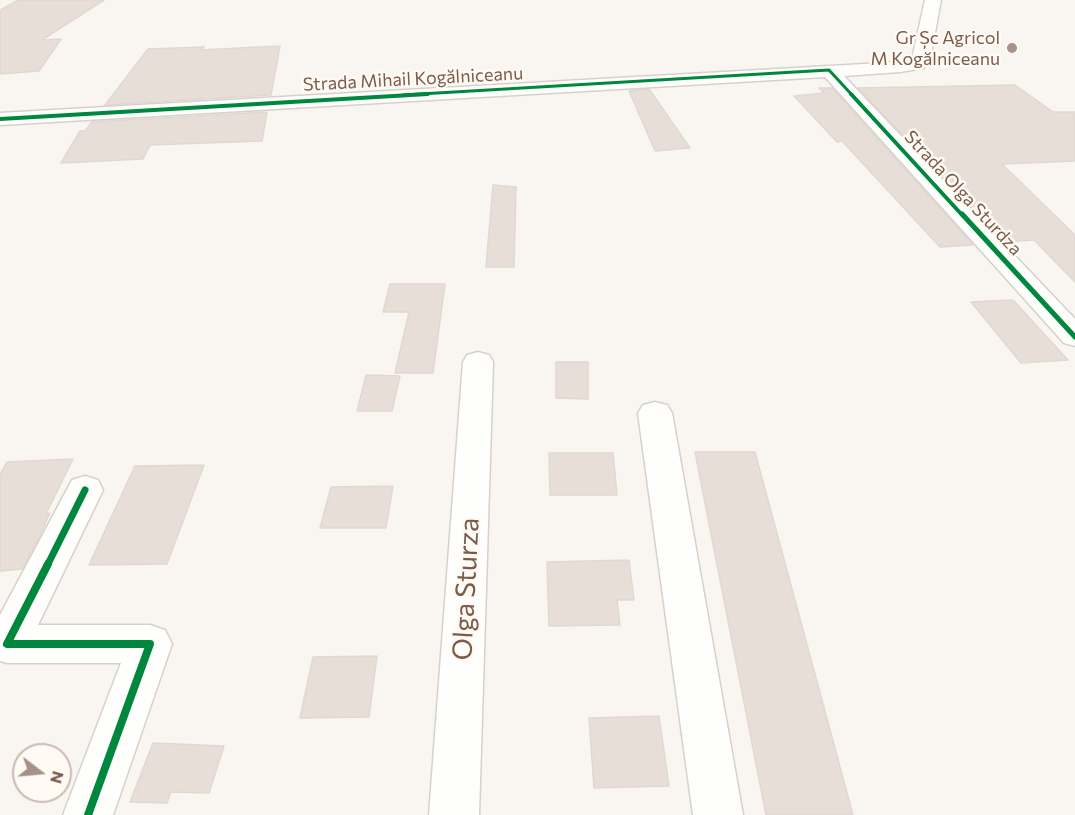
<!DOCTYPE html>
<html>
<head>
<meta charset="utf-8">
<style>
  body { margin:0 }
  #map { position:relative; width:1075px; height:815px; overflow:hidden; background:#f9f5f0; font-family:Commissioner,sans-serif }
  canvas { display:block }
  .north { position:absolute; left:12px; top:743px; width:60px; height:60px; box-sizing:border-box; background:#fffaf3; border:2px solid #cabbb1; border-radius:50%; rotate:106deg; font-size:16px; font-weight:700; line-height:24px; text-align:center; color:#7a5c4d }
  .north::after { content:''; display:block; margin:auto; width:21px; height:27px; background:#a69286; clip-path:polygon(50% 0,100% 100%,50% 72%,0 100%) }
</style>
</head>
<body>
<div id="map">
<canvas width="1075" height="815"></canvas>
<div class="north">N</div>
</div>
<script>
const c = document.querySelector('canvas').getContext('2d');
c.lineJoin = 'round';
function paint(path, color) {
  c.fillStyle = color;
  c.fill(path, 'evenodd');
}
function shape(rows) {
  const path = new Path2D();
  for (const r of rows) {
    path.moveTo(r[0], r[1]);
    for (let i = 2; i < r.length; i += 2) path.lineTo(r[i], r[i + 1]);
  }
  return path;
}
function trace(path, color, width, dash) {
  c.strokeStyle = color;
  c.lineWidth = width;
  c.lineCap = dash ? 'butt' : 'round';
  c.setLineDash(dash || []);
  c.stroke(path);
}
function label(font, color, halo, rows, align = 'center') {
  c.font = font + ' Commissioner,sans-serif';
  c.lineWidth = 5;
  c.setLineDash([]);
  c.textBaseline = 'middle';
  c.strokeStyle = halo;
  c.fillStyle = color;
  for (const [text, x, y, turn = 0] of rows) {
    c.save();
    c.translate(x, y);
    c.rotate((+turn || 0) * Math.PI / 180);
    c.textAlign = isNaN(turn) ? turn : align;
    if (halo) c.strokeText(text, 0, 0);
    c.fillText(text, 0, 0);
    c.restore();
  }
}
const building = shape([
  [18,0,104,0,42,40,61,39,39,71,0,74,0,10,18,0],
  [280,46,271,95,105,105,148,49,204,47,201,50,280,46],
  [1015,85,1053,112,1075,112,1075,161,1002,164,1075,235,1075,282,1034,240,1005,242,858,88,1015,85],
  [819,88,832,88,973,245,940,247,842,141,837,142,794,96,824,93,819,88],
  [649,89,690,148,655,151,629,91,649,89],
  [267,112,262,141,150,145,143,159,61,163,80,131,85,131,92,122,267,112],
  [493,185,516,187,514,267,486,267,493,185],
  [390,284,445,284,433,373,395,373,409,312,383,312,390,284],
  [1013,300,1068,360,1021,363,971,302,1013,300],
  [556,362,588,362,588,399,556,398,556,362],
  [366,375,400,376,392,411,357,411,366,375],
  [695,452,755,452,853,815,766,815,695,452],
  [549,453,613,453,617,495,550,495,549,453],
  [73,459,46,514,50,513,39,538,22,569,0,571,0,474,7,462,73,459],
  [204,465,167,564,89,565,135,466,204,465],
  [393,486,386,528,320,528,331,487,393,486],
  [629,560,634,600,617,600,620,625,549,626,547,562,629,560],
  [377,656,369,717,300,718,313,657,377,656],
  [659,716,669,786,594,788,589,718,659,716],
  [153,743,224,746,209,793,171,792,167,803,130,802,153,743]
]);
paint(building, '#e6ded7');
trace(building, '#e2d8d2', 1.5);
const minor = shape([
  [925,0,941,0,930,60,924,68,900,72,844,76,1075,319,1075,346,1064,343,825,77,0,125,0,113,900,62,912,59,925,0],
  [478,352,489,355,493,362,479,815,429,815,463,362,467,355,478,352],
  [655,402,667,405,672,413,743,815,693,815,638,413,643,405,655,402],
  [85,476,98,480,103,490,38,625,150,625,165,630,172,644,113,815,63,815,121,663,7,663,0,661,0,615,72,480,85,476]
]);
trace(minor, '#d7d1cb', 3);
paint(minor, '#fefefd');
trace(shape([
  [403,95,829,70,852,95]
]), '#00873e', 3);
trace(shape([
  [851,94,963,216],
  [0,119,428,94]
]), '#00873e', 4);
trace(shape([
  [962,214,1075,337]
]), '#00873e', 5);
trace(shape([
  [47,566,85,490]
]), '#00873e', 7);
trace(shape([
  [48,564,7,644,150,644,88,815]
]), '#00873e', 8);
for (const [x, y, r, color] of [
  [1012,48,6,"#a69286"]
]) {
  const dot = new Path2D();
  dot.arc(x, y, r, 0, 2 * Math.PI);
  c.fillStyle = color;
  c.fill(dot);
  trace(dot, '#fffaf3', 2);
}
label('18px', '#7a5c4d', '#fffaf3', [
  ["Gr Șc Agricol",1000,38],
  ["M Kogălniceanu",1000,59]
], 'right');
label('18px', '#7a5c4d', '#fffaf3', [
  ["Strada Mihail Kogălniceanu",413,79,-3],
  ["Strada Olga Sturdza",963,193,47]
]);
label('27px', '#7a5c4d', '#fffaf3', [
  ["Olga Sturza",466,589,-87]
]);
</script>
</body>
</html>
